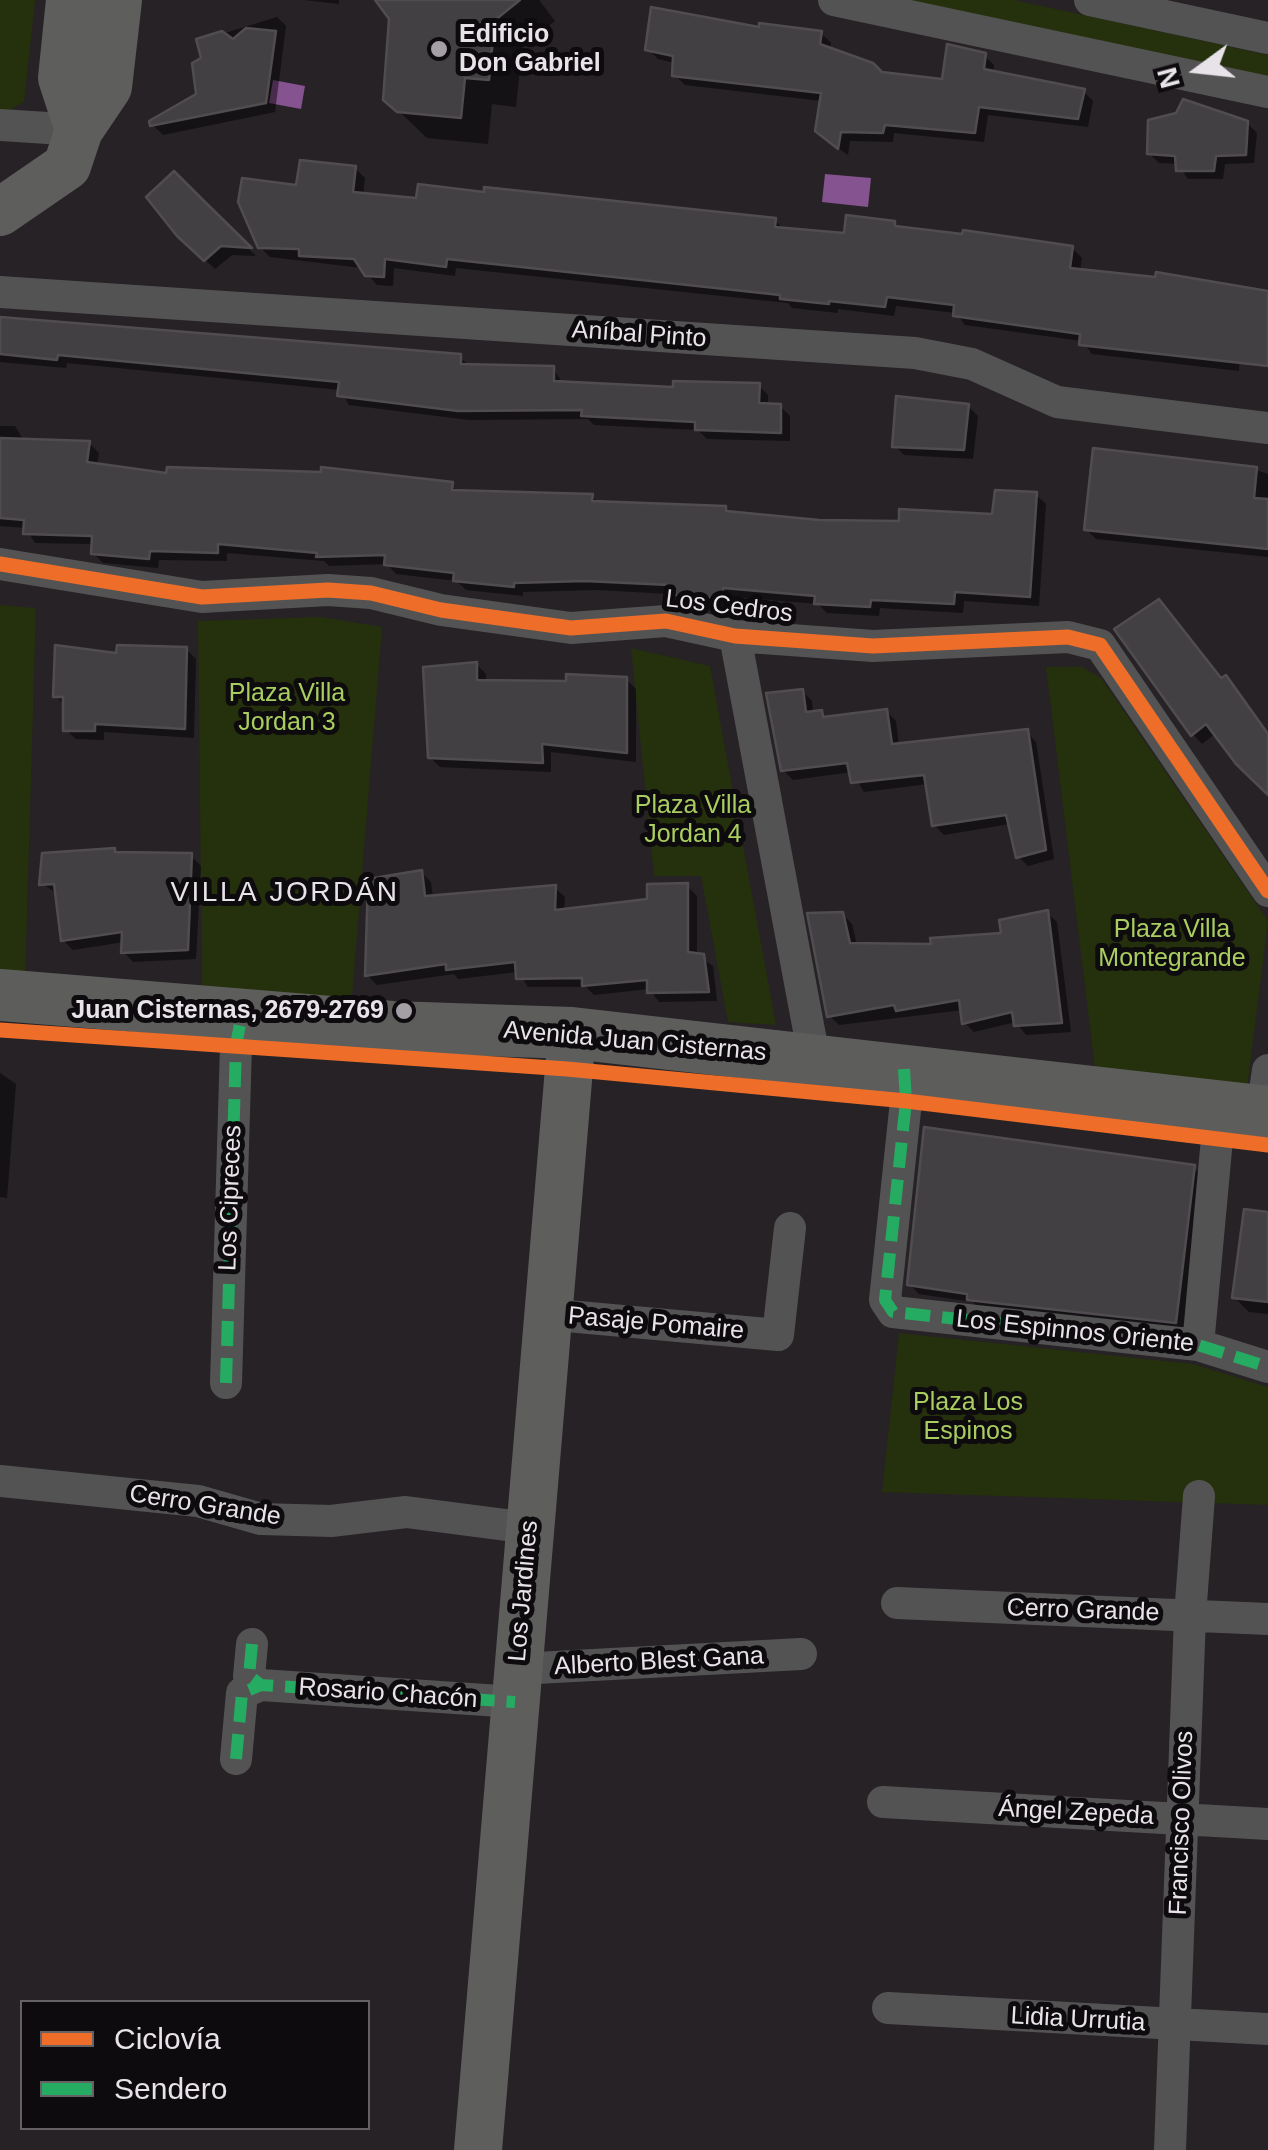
<!DOCTYPE html>
<html>
<head>
<meta charset="utf-8">
<style>
  body { margin:0 }
  #map { position:relative; width:1268px; height:2150px; overflow:hidden; background:#262226; font-family:Arial,sans-serif }
  canvas { display:block }
  .legend { position:absolute; left:20px; top:2000px; width:350px; height:130px; box-sizing:border-box; background:#0e0b0e; border:2px solid #656165; margin:0; padding:12px 18px; list-style:none; font-size:30px; color:#e7e3e8 }
  .legend li { display:flex; align-items:center; gap:20px; height:50px }
  .legend b { width:50px; border:2px solid #656165 }
  .north { position:absolute; left:1148px; top:20px; width:100px; height:100px; -webkit-text-stroke:8px #0e0b0e; paint-order:stroke; rotate:255deg; font-size:28px; font-weight:700; line-height:40px; text-align:center; color:#e7e3e8 }
  .north::after { content:''; display:block; margin:auto; width:35px; height:45px; background:#e7e3e8; clip-path:polygon(50% 0,100% 100%,50% 72%,0 100%) }
</style>
</head>
<body>
<div id="map">
<canvas width="1268" height="2150"></canvas>
<ul class="legend">
<li><b style="height:12px;background:#ee6e29"></b>Ciclovía</li>
<li><b style="height:12px;background:#26ab63"></b>Sendero</li>
</ul>
<div class="north">N</div>
</div>
<script>
const c = document.querySelector('canvas').getContext('2d');
c.lineJoin = 'round';
function paint(path, color) {
  c.fillStyle = color;
  c.fill(path, 'evenodd');
}
function shape(rows) {
  const path = new Path2D();
  for (const r of rows) {
    path.moveTo(r[0], r[1]);
    for (let i = 2; i < r.length; i += 2) path.lineTo(r[i], r[i + 1]);
  }
  return path;
}
function trace(path, color, width, dash) {
  c.strokeStyle = color;
  c.lineWidth = width;
  c.lineCap = dash ? 'butt' : 'round';
  c.setLineDash(dash || []);
  c.stroke(path);
}
function label(font, color, halo, rows, align = 'center') {
  c.font = font + ' Arial,sans-serif';
  c.lineWidth = 10;
  c.setLineDash([]);
  c.textBaseline = 'middle';
  c.strokeStyle = halo;
  c.fillStyle = color;
  for (const [text, x, y, turn = 0] of rows) {
    c.save();
    c.translate(x, y);
    c.rotate((+turn || 0) * Math.PI / 180);
    c.textAlign = isNaN(turn) ? turn : align;
    if (halo) c.strokeText(text, 0, 0);
    c.fillText(text, 0, 0);
    c.restore();
  }
}
paint(shape([
  [0,0,35,0,24,102,8,111,0,109],
  [902,0,1014,0,1268,55,1268,77],
  [0,605,36,608,25,980,0,978],
  [321,617,382,627,352,997,202,989,198,621],
  [631,648,710,666,776,1025,728,1022,701,876,654,876],
  [1046,667,1082,667,1101,678,1268,921,1247,1089,1096,1077],
  [899,1333,1193,1364,1268,1387,1268,1505,882,1492]
]), '#25300c');
paint(shape([
  [273,80,305,86,301,109,269,103],
  [825,174,871,178,868,207,822,202]
]), '#85538f');
paint(shape([
  [304,0,339,0,339,4],
  [378,0,539,0,555,21,522,48,516,107,492,104,488,144,427,138,386,99,392,19],
  [277,17,286,26,275,112,163,135,153,125,198,96,204,60,199,41],
  [761,30,821,33,831,43,830,50,881,75,944,82,984,55,994,65,993,73,1084,92,1093,101,1088,127,988,115,984,142,894,133,893,142,850,141,848,155,828,141,822,101,685,85,675,75,675,63,658,59,648,49],
  [1178,115,1247,123,1257,133,1254,163,1225,164,1223,179,1188,179,1178,164,1159,163,1149,153],
  [355,168,365,178,363,195,775,220,784,230,847,236,894,223,900,229,1072,248,1082,258,1080,272,1244,300,1239,371,1092,354,1082,341,965,325,956,313,896,306,894,316,838,309,838,313,792,308,788,303,456,268,455,276,394,268,393,286,377,285,362,268,270,257,260,247,298,187],
  [174,175,256,256,232,255,215,269,179,235],
  [0,320,460,357,469,366,553,368,563,384,675,390,759,386,768,395,768,406,780,406,790,416,790,441,707,439,698,430,594,425,588,419,469,420,349,405,340,390,67,363,66,368,0,362],
  [968,406,978,416,973,459,904,455,895,446],
  [0,426,15,426,24,441,89,443,99,453,97,466,169,476,451,485,460,493,592,496,599,504,725,508,730,514,818,522,901,523,995,517,1036,495,1046,504,1039,606,964,601,963,613,880,608,879,616,827,613,818,604,732,597,732,606,680,603,671,594,596,590,523,592,523,596,466,590,457,581,396,574,387,564,329,566,324,561,227,553,227,561,159,560,158,568,103,563,93,553,94,544,35,543,26,528,0,526],
  [1256,470,1268,474,1268,557,1096,539,1086,529],
  [186,649,196,659,194,738,104,732,104,740,76,739,66,730,65,706,56,696,118,656],
  [476,664,486,674,486,683,626,679,636,689,636,762,551,752,551,772,440,767,430,757],
  [1226,678,1268,734,1268,792,1216,733,1202,744,1193,734],
  [802,691,812,701,813,713,821,712,827,719,886,711,896,721,899,746,1027,732,1036,742,1054,859,1028,866,1018,856,1010,824,944,835,934,825,928,784,864,792,852,772,793,780,783,770],
  [114,850,119,854,191,856,201,866,196,959,133,962,124,952,124,942,73,950,63,940,57,893,42,884],
  [422,873,431,882,433,898,555,888,565,897,564,911,650,901,687,886,697,896,697,955,713,966,717,1001,659,1002,649,989,594,995,586,987,528,987,518,972,458,979,454,974,377,985,367,975],
  [1047,913,1057,922,1071,1032,1026,1035,1016,1022,974,1032,965,1023,963,1010,839,1025,829,1015,842,914,852,924,857,945,934,947,1004,935],
  [0,1073,16,1084,7,1198,0,1197],
  [1193,1167,1203,1177,1185,1331,979,1309,973,1302,919,1294,909,1284],
  [1268,1214,1268,1314,1249,1312,1234,1297]
]), '#0007');
const building = shape([
  [375,0,520,0,495,20,489,80,465,78,461,118,397,112,383,100,389,19,375,0],
  [651,7,759,27,759,23,822,31,820,44,873,63,882,72,942,79,947,44,986,53,984,69,1085,89,1078,119,979,107,975,133,885,125,883,133,841,132,838,149,815,131,821,93,672,76,673,56,645,50,651,7],
  [246,28,276,31,266,103,150,126,149,121,196,94,192,63,201,58,196,39,222,31,233,39,246,28],
  [1183,99,1248,121,1246,155,1216,156,1214,171,1176,171,1175,156,1147,154,1148,120,1176,113,1183,99],
  [300,160,356,166,353,192,416,198,418,184,484,192,484,187,776,218,775,227,844,233,846,215,895,221,895,226,962,234,963,230,1073,246,1070,268,1155,277,1156,272,1268,291,1268,366,1079,345,1080,334,953,316,954,305,887,297,885,307,829,301,829,304,780,299,780,295,447,259,446,267,385,259,384,277,365,276,354,259,299,256,299,249,258,248,238,202,242,178,296,185,300,160],
  [174,171,202,199,252,248,221,246,204,261,177,236,146,197,174,171],
  [0,317,461,354,461,364,554,366,554,381,673,387,673,381,760,383,759,403,781,404,781,433,695,430,695,422,581,416,582,410,458,411,337,396,339,382,58,355,57,360,0,354,0,317],
  [896,396,969,404,964,450,892,447,896,396],
  [0,438,90,441,87,462,166,473,167,467,321,472,321,467,453,482,452,490,593,494,592,501,726,506,726,511,819,520,899,521,899,509,992,514,995,490,1037,492,1030,597,955,592,954,604,871,600,870,607,814,604,815,596,723,588,723,598,668,595,669,585,585,581,514,583,514,587,453,581,454,573,384,565,385,555,316,557,317,553,218,544,218,553,150,551,149,559,91,554,92,536,23,534,24,520,0,518,0,438],
  [1093,448,1257,467,1254,498,1268,499,1268,549,1084,530,1093,448],
  [1159,599,1221,678,1226,675,1268,734,1268,795,1236,764,1206,724,1191,736,1114,629,1159,599],
  [55,645,116,653,117,645,187,647,185,729,95,724,95,731,63,731,63,697,53,697,55,645],
  [477,662,477,680,566,681,566,674,627,677,627,753,542,744,543,763,428,758,423,667,477,662],
  [803,689,806,712,822,710,823,717,887,709,892,744,1028,729,1046,850,1016,858,1006,815,932,826,924,775,851,783,847,763,781,771,766,693,803,689],
  [115,848,115,852,192,853,188,950,121,953,122,932,61,941,54,884,39,885,42,853,115,848],
  [422,870,425,896,556,885,555,910,647,899,647,884,688,883,688,952,704,954,709,992,647,993,647,980,582,986,582,978,516,979,515,962,446,970,446,964,365,976,368,879,422,870],
  [1048,910,1062,1023,1014,1026,1012,1012,962,1024,959,1000,896,1011,894,1005,827,1017,807,913,843,912,850,943,931,944,930,938,1001,933,999,920,1048,910],
  [924,1127,1195,1165,1176,1323,967,1300,967,1294,907,1285,924,1127],
  [1244,1209,1268,1212,1268,1302,1232,1298,1244,1209]
]);
paint(building, '#434044');
trace(building, '#504c50', 2.5);
trace(shape([
  [834,0,1268,92],
  [1090,0,1268,38],
  [0,125,79,130],
  [0,292,915,353,972,364,1057,402,1268,428],
  [0,564,202,597,328,590,371,593,441,610,571,628,666,621,735,636,873,646,1068,637,1100,645,1268,891],
  [735,636,814,1057],
  [904,1069,906,1101,885,1300,893,1312,1198,1345,1268,1367],
  [1262,1111,1268,1070],
  [545,1314,778,1335,790,1228],
  [1198,1345,1220,1106],
  [226,1383,236,1045,242,1014],
  [0,1481,198,1501,261,1519,331,1521,406,1512,529,1528],
  [897,1603,1268,1619],
  [252,1644,249,1676,261,1685],
  [517,1669,801,1654],
  [236,1759,242,1693,261,1685,515,1702],
  [883,1802,1268,1824],
  [888,2008,1268,2029],
  [1170,2150,1190,1616,1199,1496]
]), '#545353', 32);
trace(shape([
  [70,0,62,78,79,130],
  [0,212,67,166,79,130,108,87,118,0],
  [478,2150,572,1033]
]), '#5e5e5d', 48);
trace(shape([
  [0,995,392,1027,572,1033,1268,1112]
]), '#5d5e5c', 52);
trace(shape([
  [904,1069,906,1101,885,1300,893,1312,1198,1345,1268,1367],
  [226,1383,236,1045,242,1014],
  [252,1644,249,1676,261,1685],
  [236,1759,242,1693,261,1685,515,1702]
]), '#26ab63', 12, [25, 12]);
trace(shape([
  [0,564,202,597,328,590,371,593,441,610,571,628,666,621,735,636,873,646,1068,637,1100,645,1268,891],
  [0,1030,567,1069,906,1101,1268,1145]
]), '#ee6e29', 15);
for (const [x, y, r, color] of [
  [439,49,10,"#a39fa4"],
  [404,1011,10,"#a39fa4"]
]) {
  const dot = new Path2D();
  dot.arc(x, y, r, 0, 2 * Math.PI);
  c.fillStyle = color;
  c.fill(dot);
  trace(dot, '#0e0b0e', 4);
}
label('bold 25px', '#e7e3e8', '#0e0b0e', [
  ["Edificio",459,35],
  ["Don Gabriel",459,64],
  ["Juan Cisternas, 2679-2769",384,1011,"right"]
], 'left');
label('25px', '#e7e3e8', '#0e0b0e', [
  ["Aníbal Pinto",639,335,4],
  ["Los Cedros",729,607,7],
  ["Avenida Juan Cisternas",635,1042,5],
  ["Los Cipreces",231,1198,-88],
  ["Pasaje Pomaire",656,1324,5],
  ["Los Espinnos Oriente",1075,1332,6],
  ["Cerro Grande",205,1506,9],
  ["Los Jardines",524,1591,-85],
  ["Cerro Grande",1083,1611,2],
  ["Alberto Blest Gana",659,1662,-3],
  ["Rosario Chacón",388,1694,4],
  ["Ángel Zepeda",1076,1813,3],
  ["Francisco Olivos",1182,1823,-88],
  ["Lidia Urrutia",1078,2020,3]
]);
label('25px', '#a9ce5f', '#0e0b0e', [
  ["Plaza Villa",287,694],
  ["Jordan 3",287,723],
  ["Plaza Villa",693,806],
  ["Jordan 4",693,835],
  ["Plaza Villa",1172,930],
  ["Montegrande",1172,959],
  ["Plaza Los",968,1403],
  ["Espinos",968,1432]
]);
c.letterSpacing = '2.5px';
label('28px', '#e7e3e8', '#0e0b0e', [
  ["VILLA JORDÁN",285,893]
]);
c.letterSpacing = '0px';
</script>
</body>
</html>
